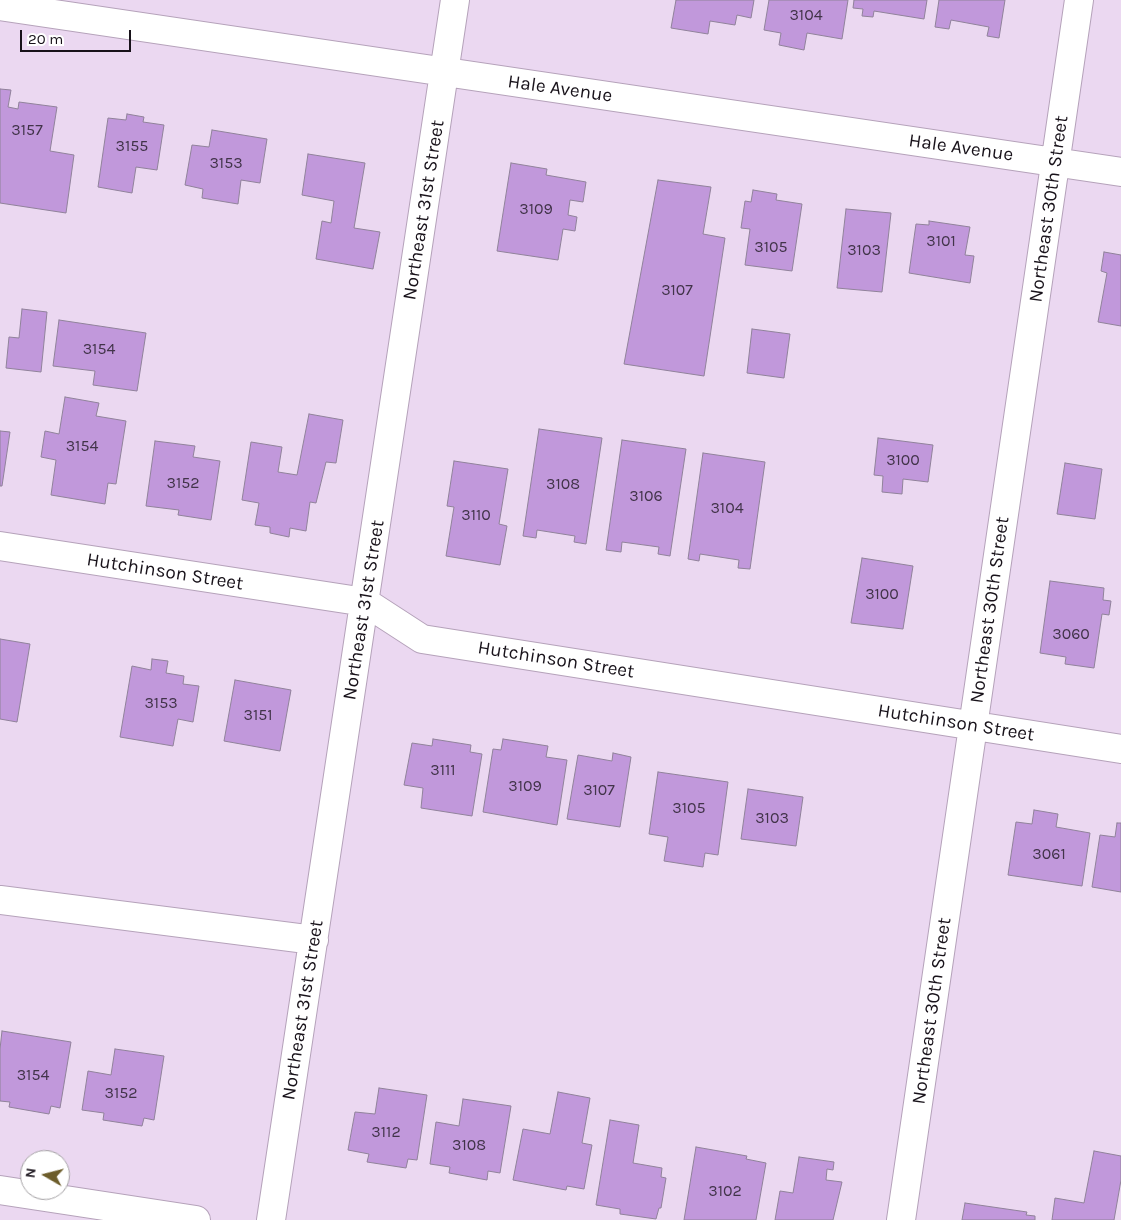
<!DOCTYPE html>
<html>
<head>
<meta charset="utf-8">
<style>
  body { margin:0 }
  #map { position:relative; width:1121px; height:1220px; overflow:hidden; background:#ebd8f1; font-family:Karla,sans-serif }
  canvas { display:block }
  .north { position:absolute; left:20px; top:1150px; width:50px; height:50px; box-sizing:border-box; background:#fff; border:1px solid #a3a0a3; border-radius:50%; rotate:278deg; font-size:14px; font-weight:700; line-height:20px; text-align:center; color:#18121a }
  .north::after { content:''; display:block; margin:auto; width:18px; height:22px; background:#6d5d2b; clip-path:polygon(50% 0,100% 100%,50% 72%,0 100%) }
  .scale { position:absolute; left:20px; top:30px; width:111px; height:22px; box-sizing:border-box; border:2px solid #18121a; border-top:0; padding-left:6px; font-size:15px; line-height:18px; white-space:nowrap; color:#18121a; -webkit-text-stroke:4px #fff; paint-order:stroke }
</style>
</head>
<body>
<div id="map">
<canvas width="1121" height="1220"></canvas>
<div class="north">N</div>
<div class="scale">20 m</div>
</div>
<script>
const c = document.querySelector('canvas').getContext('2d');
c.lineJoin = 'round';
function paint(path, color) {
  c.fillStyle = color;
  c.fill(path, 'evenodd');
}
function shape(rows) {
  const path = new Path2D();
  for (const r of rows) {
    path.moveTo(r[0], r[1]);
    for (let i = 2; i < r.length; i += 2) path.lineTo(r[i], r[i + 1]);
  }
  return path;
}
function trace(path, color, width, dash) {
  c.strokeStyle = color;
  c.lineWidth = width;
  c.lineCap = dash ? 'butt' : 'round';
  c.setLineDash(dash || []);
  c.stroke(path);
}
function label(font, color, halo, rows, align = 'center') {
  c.font = font + ' Karla,sans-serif';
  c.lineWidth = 4;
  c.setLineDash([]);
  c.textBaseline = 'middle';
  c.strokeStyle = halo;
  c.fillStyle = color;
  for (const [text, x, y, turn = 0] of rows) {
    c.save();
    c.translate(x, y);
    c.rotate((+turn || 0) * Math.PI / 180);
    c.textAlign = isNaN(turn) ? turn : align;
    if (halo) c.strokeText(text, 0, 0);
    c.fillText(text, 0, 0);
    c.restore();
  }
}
const building = shape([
  [676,0,754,0,751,18,737,15,735,25,710,21,708,34,671,28,676,0],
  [769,0,848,0,842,39,807,33,804,50,779,45,781,33,764,30,769,0],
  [854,0,927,0,924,19,874,11,873,17,862,16,863,9,853,8,854,0],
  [939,0,1005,0,999,38,987,36,989,27,951,20,949,29,935,27,939,0],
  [0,89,11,90,8,107,18,109,19,102,57,107,50,151,74,155,66,213,0,203,0,89],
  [127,114,144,117,143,122,164,125,157,170,136,167,132,193,98,187,108,118,126,120,127,114],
  [212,130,267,139,260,183,241,180,238,204,202,198,203,189,185,185,192,145,209,147,212,130],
  [308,154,365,163,354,228,380,232,373,269,316,259,322,221,331,223,334,201,302,195,308,154],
  [511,163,547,169,546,175,586,182,583,202,570,200,568,215,577,217,575,231,563,229,558,260,497,251,511,163],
  [658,180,711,187,703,234,725,238,704,376,624,364,658,180],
  [753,190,777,194,776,200,802,204,792,271,745,265,750,229,741,228,745,201,751,202,753,190],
  [846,209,891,213,882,292,837,288,846,209],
  [929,221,970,227,965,255,974,256,970,283,909,273,916,224,929,225,929,221],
  [1104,252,1121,255,1121,326,1098,322,1107,273,1101,271,1104,252],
  [22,309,47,312,41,372,6,368,9,337,19,338,22,309],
  [59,320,146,333,137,391,93,385,95,371,53,366,59,320],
  [752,329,790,334,784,378,747,373,752,329],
  [65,397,99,403,96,416,126,421,116,484,108,483,105,504,51,495,56,460,41,457,45,431,59,434,65,397],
  [309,414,343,420,336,463,326,462,316,503,310,502,306,531,290,528,289,537,270,533,270,527,255,525,259,503,242,500,251,442,282,447,278,472,297,475,309,414],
  [539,429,602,438,586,544,574,542,575,536,537,530,536,538,523,536,539,429],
  [0,431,10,432,2,486,0,486,0,431],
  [878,438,933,445,928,482,903,479,902,494,882,492,883,476,874,475,878,438],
  [622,440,686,449,670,556,658,554,659,547,622,542,621,552,606,550,622,440],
  [155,441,195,446,193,457,220,461,211,520,178,515,179,510,146,506,155,441],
  [703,453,765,462,750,569,738,568,739,560,700,554,699,561,688,559,703,453],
  [454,461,508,469,499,524,507,526,500,565,446,556,454,507,447,506,454,461],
  [1065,463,1102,469,1095,519,1057,514,1065,463],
  [862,558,913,566,903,629,851,623,862,558],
  [1050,581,1104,588,1103,600,1111,601,1109,615,1102,614,1094,668,1065,664,1066,657,1040,653,1050,581],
  [0,639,30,644,17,722,0,719,0,639],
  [152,659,168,661,166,673,184,676,183,684,199,686,193,722,178,719,173,746,120,737,132,666,151,670,152,659],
  [235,680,291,690,280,751,224,741,235,680],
  [433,739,471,745,470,752,482,754,472,816,421,808,423,788,404,785,412,743,432,746,433,739],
  [503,739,548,746,546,757,567,760,557,825,483,812,493,749,501,750,503,739],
  [613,753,631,757,620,827,567,819,578,755,612,761,613,753],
  [658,772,728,782,718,855,705,853,703,867,664,861,668,837,649,834,658,772],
  [748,789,803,797,796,846,741,839,748,789],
  [1034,810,1058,814,1056,827,1090,833,1082,886,1008,875,1016,822,1032,824,1034,810],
  [1117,823,1121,823,1121,892,1092,887,1100,835,1115,837,1117,823],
  [2,1031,71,1042,60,1108,51,1106,49,1114,9,1107,10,1102,0,1101,0,1049,2,1031],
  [115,1049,164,1056,154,1120,144,1118,142,1126,103,1120,104,1113,82,1110,88,1071,111,1075,115,1049],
  [379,1088,427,1095,417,1160,408,1159,406,1168,367,1162,369,1154,348,1150,355,1112,375,1114,379,1088],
  [558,1092,590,1098,582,1143,592,1145,584,1189,567,1186,566,1190,513,1180,523,1129,550,1134,558,1092],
  [463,1099,511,1106,500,1173,488,1171,487,1180,449,1173,450,1167,430,1164,436,1122,459,1126,463,1099],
  [610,1120,639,1125,633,1163,662,1168,661,1177,666,1178,661,1208,659,1208,656,1219,620,1214,620,1209,596,1205,610,1120],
  [696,1147,747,1156,746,1159,766,1163,756,1220,684,1220,696,1147],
  [1094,1151,1121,1156,1121,1180,1114,1220,1052,1220,1055,1198,1084,1203,1094,1151],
  [799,1157,834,1162,833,1170,827,1169,826,1180,842,1182,833,1220,775,1220,780,1191,793,1193,799,1157],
  [965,1203,1027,1212,1026,1215,1035,1216,1035,1220,962,1220,965,1203]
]);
paint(building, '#c198db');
trace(building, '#90829a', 1);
const minor = shape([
  [0,6,1121,172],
  [0,546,365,602,422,639,1121,749],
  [0,900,314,940],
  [0,1190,196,1220],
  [271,1220,455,0],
  [901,1220,1079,0]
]);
trace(minor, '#b5a2ba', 30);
trace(minor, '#fff', 28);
label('16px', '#42344a', null, [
  ["3104",806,15],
  ["3157",27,130],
  ["3155",132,146],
  ["3153",226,163],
  ["3109",536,209],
  ["3101",941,241],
  ["3105",771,247],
  ["3103",864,250],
  ["3107",677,290],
  ["3154",99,349],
  ["3154",82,446],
  ["3100",903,460],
  ["3152",183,483],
  ["3108",563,484],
  ["3106",646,496],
  ["3104",727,508],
  ["3110",476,515],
  ["3100",882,594],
  ["3060",1071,634],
  ["3153",161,703],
  ["3151",258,715],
  ["3111",443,770],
  ["3109",525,786],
  ["3107",599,790],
  ["3105",689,808],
  ["3103",772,818],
  ["3061",1049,854],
  ["3154",33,1075],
  ["3152",121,1093],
  ["3112",386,1132],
  ["3108",469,1145],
  ["3102",725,1191]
]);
label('19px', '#18121a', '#fff', [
  ["Hale Avenue",560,89,8],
  ["Hale Avenue",961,148,8],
  ["Northeast 30th Street",1049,209,-82],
  ["Northeast 31st Street",424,210,-81],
  ["Hutchinson Street",165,572,9],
  ["Northeast 31st Street",364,610,-81],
  ["Northeast 30th Street",990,610,-82],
  ["Hutchinson Street",556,660,9],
  ["Hutchinson Street",956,723,9],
  ["Northeast 31st Street",303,1010,-81],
  ["Northeast 30th Street",932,1011,-82]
]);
</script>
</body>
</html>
